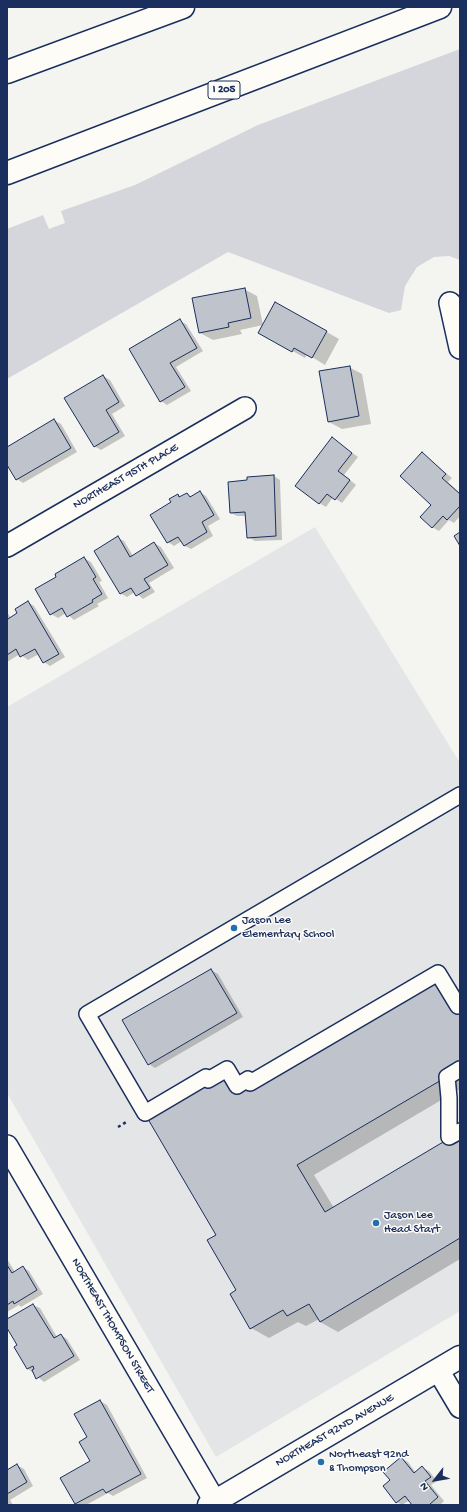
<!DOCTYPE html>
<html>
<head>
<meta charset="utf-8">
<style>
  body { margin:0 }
  #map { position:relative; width:467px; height:1512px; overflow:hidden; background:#f4f4f1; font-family:"Gochi Hand",sans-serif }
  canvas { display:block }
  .frame { position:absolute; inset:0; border:8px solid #1b2f5e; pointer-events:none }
  .north { position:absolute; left:415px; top:1460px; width:40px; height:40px; -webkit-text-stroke:3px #fdfcf7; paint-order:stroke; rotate:239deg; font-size:11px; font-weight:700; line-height:16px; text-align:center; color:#1b2f5e }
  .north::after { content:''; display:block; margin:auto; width:14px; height:18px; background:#1b2f5e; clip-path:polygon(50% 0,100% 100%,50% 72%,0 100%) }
</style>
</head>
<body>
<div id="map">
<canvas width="467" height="1512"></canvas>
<div class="frame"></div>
<div class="north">N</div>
</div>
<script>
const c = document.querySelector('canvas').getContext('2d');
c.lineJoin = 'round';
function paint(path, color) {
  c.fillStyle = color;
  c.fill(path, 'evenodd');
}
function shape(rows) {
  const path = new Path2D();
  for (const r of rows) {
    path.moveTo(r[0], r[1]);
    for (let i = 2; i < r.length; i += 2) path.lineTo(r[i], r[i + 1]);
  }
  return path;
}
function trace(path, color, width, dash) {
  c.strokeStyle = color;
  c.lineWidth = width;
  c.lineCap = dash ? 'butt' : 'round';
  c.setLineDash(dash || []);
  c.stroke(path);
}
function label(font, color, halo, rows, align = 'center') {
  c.font = font + ' "Gochi Hand",sans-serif';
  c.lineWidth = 3;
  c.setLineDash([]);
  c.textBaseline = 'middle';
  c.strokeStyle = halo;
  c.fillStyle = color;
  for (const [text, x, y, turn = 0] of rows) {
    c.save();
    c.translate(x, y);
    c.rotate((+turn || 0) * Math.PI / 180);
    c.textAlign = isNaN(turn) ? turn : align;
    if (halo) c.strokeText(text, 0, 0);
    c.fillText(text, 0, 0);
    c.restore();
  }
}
paint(shape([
  [315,527,460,763,460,1311,216,1457,7,1093,7,707]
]), '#e4e5e6');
paint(shape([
  [460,49,460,260,449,256,434,257,417,267,405,286,401,310,389,313,228,252,7,379,7,229,43,215,49,229,65,223,61,211,135,185,258,125]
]), '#d4d6db');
paint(shape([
  [244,289,257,296,263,325,240,330,242,334,213,340,200,333],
  [276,303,339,339,325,365,307,354,305,358,259,332],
  [180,321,186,324,203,351,176,367,191,391,167,405,161,401],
  [349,367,362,374,371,424,342,429,329,422],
  [103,376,110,380,125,406,112,414,125,436,101,450,94,446],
  [54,420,61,424,77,452,23,483,17,479,7,463,7,448],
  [332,438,358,457,344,475,356,485,342,503,333,497,326,507,319,503],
  [422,453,452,478,448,482,460,493,460,516,454,523,449,520,439,531,432,527,432,505],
  [274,476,280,480,282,540,255,541,248,537,246,516,237,516,231,513],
  [200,492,206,496,220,519,208,526,213,536,191,549,185,546,182,541,174,546,168,542,173,503,178,495,181,497,187,494,192,497],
  [118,538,124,541,133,556,154,543,161,547,174,568,149,583,155,592,143,599,135,592,127,597,120,593],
  [84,558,91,562,102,581,99,582,108,598,97,604,99,606,74,620,66,613,58,618,51,614,57,577],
  [28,602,34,606,65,657,50,666,44,662,39,654,28,660,20,654,7,662,7,612,11,618,19,613],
  [211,970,218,974,243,1017,155,1068,149,1064],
  [437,974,456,985,460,992,460,1089,314,1175,334,1208,460,1134,460,1259,338,1332,320,1322,319,1319,306,1326,298,1322,269,1338,251,1328,218,1235,245,1081],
  [7,1259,15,1272,23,1267,29,1271,43,1294,21,1307,19,1305,7,1312],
  [33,1305,40,1308,57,1337,61,1335,67,1339,80,1360,44,1382,27,1368,19,1346,7,1326,7,1320],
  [100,1401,107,1405,147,1478,113,1496,108,1493,86,1505,78,1505,76,1503,92,1462,88,1438],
  [401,1458,408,1462,416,1473,423,1468,429,1471,437,1481,431,1485,444,1501,440,1505,414,1505,410,1500,402,1505,397,1502,392,1480],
  [17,1465,24,1469,33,1486,10,1500,13,1505,7,1505,7,1471]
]), '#0003');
const building = shape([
  [245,288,251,318,228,323,229,327,199,333,192,298,245,288],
  [275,302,327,331,312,358,294,348,292,352,258,333,275,302],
  [180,319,197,348,170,363,185,387,160,402,129,349,180,319],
  [350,366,359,416,328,422,319,371,350,366],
  [103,375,119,402,106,410,119,432,94,447,64,398,103,375],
  [54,419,71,448,16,480,7,465,7,447,54,419],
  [332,437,352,453,338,471,350,480,335,500,327,494,319,504,295,486,332,437],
  [422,452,446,474,442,478,460,494,460,506,447,520,443,516,432,528,420,517,431,505,400,476,422,452],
  [274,475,276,536,247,538,245,512,230,513,228,482,247,480,247,477,274,475],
  [200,491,214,515,202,522,207,532,184,546,178,537,167,543,150,515,171,502,169,499,178,494,179,497,187,493,190,497,200,491],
  [460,532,460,546,454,536,460,532],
  [118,536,130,557,154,542,168,565,144,579,150,588,136,596,131,588,120,594,94,551,118,536],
  [84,557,96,577,93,579,102,594,92,600,93,602,67,617,62,608,50,615,35,589,56,577,55,574,84,557],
  [28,601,59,654,43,663,35,649,20,657,16,649,7,655,7,618,8,619,17,613,15,609,28,601],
  [211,969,237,1013,148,1065,122,1020,211,969],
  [437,973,460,1012,460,1069,297,1165,325,1212,460,1132,460,1238,320,1322,309,1304,287,1316,283,1310,250,1329,230,1294,236,1290,207,1240,216,1235,145,1114,227,1069,237,1086,437,973],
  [7,1265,12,1273,23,1266,37,1290,14,1304,13,1301,7,1305,7,1265],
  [33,1304,54,1338,61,1334,74,1356,36,1379,32,1370,34,1369,33,1366,27,1369,14,1347,17,1345,7,1328,7,1319,33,1304],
  [100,1400,141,1474,106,1493,103,1489,75,1504,60,1478,90,1461,79,1442,87,1437,74,1414,100,1400],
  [401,1457,414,1473,422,1466,431,1477,425,1481,438,1497,429,1505,412,1505,405,1496,396,1503,383,1486,390,1480,383,1472,401,1457],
  [17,1464,27,1482,7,1494,7,1470,17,1464]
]);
paint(building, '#bfc3cc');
trace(building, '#1b2f5e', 1);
const pedestrian = shape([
  [460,795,87,1014,145,1113,206,1077,208,1080,227,1069,237,1086,248,1079,250,1083,438,973,458,1006,460,1005],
  [460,1069,447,1077,449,1098,449,1137,460,1131]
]);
const minor = shape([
  [450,303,460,348],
  [7,546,245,408],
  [7,1146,217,1505],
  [438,1370,460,1407]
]);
const tertiary = shape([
  [209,1505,460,1357]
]);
const motorway = shape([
  [7,72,183,7],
  [7,173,440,7]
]);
trace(pedestrian, '#1b2f5e', 18);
trace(minor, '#1b2f5e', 24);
trace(tertiary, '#1b2f5e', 25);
trace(motorway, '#1b2f5e', 25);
trace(shape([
  [118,1127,128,1121]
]), '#1b2f5e', 2.5, [3, 3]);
trace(pedestrian, '#fdfcf7', 15);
trace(minor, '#fdfcf7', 21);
trace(tertiary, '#fdfcf7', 22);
trace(motorway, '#fdfcf7', 22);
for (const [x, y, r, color] of [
  [234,928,4,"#1f6fb2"],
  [376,1223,4,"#1f6fb2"],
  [321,1462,4,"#1f6fb2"]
]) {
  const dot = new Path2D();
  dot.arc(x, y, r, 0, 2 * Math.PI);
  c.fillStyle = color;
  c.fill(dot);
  trace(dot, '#fdfcf7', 1.5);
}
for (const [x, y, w] of [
  [224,90,32]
]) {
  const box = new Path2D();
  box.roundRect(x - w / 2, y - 9, w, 18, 3);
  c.fillStyle = '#fdfcf7';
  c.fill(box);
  trace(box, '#1b2f5e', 1);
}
label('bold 11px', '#1b2f5e', null, [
  ["I 205",224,90]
]);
label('12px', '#1b2f5e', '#fdfcf7', [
  ["NORTHEAST 95TH PLACE",126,477,-30],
  ["NORTHEAST THOMPSON STREET",112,1326,60],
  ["NORTHEAST 92ND AVENUE",335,1431,-30]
]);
label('12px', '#1b2f5e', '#fdfcf7', [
  ["Jason Lee",242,921],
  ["Elementary School",242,935],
  ["Jason Lee",384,1216],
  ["Head Start",384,1230],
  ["Northeast 92nd",329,1455],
  ["& Thompson",329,1469]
], 'left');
</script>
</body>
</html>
